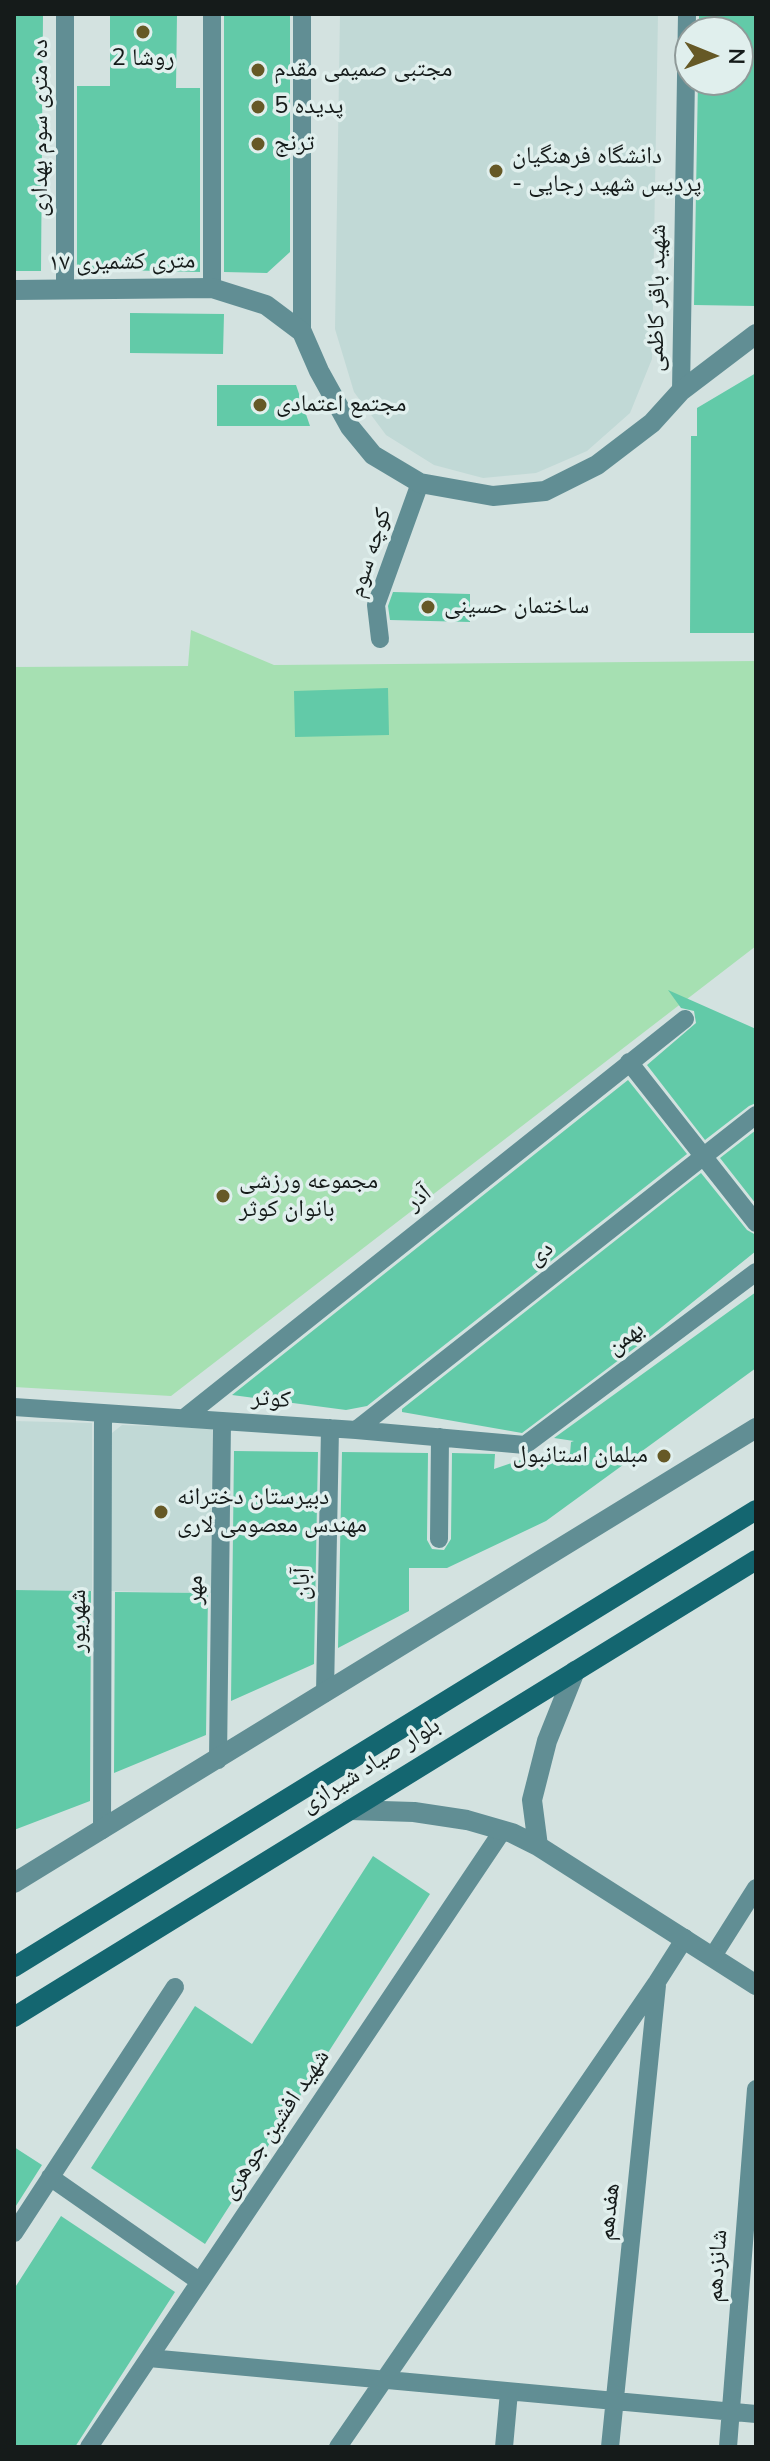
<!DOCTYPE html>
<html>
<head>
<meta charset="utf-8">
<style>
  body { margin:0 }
  #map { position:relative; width:770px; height:2461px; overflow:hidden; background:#d3e2e0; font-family:"Nunito Sans",sans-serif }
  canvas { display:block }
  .frame { position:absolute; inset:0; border:16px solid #151b1a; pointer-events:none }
  .north { position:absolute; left:674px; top:16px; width:80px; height:80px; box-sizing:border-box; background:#e0efed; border:2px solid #8f9a99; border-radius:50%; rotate:91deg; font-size:22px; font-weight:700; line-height:32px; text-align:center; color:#151b1a }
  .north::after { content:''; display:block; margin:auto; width:28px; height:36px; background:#665926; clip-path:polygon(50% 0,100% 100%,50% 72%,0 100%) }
</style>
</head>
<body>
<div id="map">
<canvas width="770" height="2461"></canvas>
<div class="frame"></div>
<div class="north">N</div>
</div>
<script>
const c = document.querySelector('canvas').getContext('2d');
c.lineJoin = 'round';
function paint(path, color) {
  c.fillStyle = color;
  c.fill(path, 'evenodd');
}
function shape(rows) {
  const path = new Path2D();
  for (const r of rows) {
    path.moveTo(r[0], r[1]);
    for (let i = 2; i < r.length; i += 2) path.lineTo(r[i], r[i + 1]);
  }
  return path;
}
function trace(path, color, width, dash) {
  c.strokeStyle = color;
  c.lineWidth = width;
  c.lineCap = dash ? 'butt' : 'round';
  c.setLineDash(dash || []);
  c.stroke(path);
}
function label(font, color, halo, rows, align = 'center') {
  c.font = font + ' "Nunito Sans","Noto Naskh Arabic",sans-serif';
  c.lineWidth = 7;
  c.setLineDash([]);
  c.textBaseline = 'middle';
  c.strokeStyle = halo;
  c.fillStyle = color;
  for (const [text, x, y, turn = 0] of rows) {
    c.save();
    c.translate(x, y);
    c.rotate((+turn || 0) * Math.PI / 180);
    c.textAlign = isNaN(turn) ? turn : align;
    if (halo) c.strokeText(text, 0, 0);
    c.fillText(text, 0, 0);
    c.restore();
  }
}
paint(shape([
  [340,14,658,14,652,359,630,413,587,451,536,473,483,478,434,465,386,435,354,392,335,329],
  [14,1421,92,1423,92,1591,14,1590],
  [122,1425,212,1428,211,1593,110,1591,112,1433]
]), '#c1d9d6');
paint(shape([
  [191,630,274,665,756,661,756,946,171,1396,14,1387,14,667,188,666]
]), '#a6e0b2');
paint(shape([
  [14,14,43,14,41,271,14,271],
  [110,14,177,14,176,88,200,88,200,272,77,269,77,86,110,86],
  [699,14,756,14,756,306,694,305,698,80,738,80,738,32,699,32],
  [224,15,290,16,290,252,267,273,224,272],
  [130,313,224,314,223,354,130,353],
  [756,373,756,633,690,633,691,436,697,436,697,408],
  [217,385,296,385,310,426,217,426],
  [393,592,470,594,470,622,390,620,388,606],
  [388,688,389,735,295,737,294,691],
  [668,990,756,1029,756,1103,749,1106,705,1140,647,1065,696,1023,694,1011,681,1008],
  [628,1080,687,1154,367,1406,346,1410,232,1395],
  [756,1130,756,1204,720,1158],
  [701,1173,747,1230,756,1235,756,1251,652,1335,522,1433,402,1412,402,1409],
  [756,1292,756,1368,546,1521,447,1568,409,1568,409,1611,338,1648,342,1452,428,1453,427,1540,432,1549,444,1550,451,1539,452,1453,495,1454,494,1469,538,1454,570,1454,571,1442,574,1441,554,1438],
  [234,1451,318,1452,314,1664,231,1701],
  [14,1590,91,1591,90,1801,14,1830],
  [115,1592,208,1593,206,1735,114,1773],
  [373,1856,430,1894,205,2244,91,2168,195,2006,252,2044],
  [14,2147,42,2165,14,2209],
  [61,2216,175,2292,75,2447,14,2447,14,2289]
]), '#62caa8');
trace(shape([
  [65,14,65,290],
  [212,14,212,288],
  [302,14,302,332],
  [681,391,687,14],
  [380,639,376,605,420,483],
  [629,1062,756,1223],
  [14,1407,356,1430,525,1445,756,1272],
  [184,1418,685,1019],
  [356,1430,756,1115],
  [439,1539,440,1437],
  [325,1693,330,1428],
  [218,1760,222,1421],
  [102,1830,103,1413],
  [713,1956,756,1888],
  [50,2177,199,2281],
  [14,2233,175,1987],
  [149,2358,756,2414],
  [89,2447,503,1830],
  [338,2447,657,1982,685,1938],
  [504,2447,509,2392],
  [610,2447,657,1985],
  [728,2447,756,2089]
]), '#618e94', 18);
trace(shape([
  [14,290,212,288,266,305,302,332,319,371,350,427,373,455,420,483,493,496,545,491,597,465,652,423,681,391,756,334],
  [350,1810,414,1812,467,1820,512,1833,538,1846,532,1800,547,1741,575,1671],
  [538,1846,756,1985],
  [14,1883,756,1428]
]), '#618e94', 20);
trace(shape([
  [14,1967,756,1510],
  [14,2017,756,1560]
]), '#146670', 20);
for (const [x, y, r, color] of [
  [143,32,8,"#665926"],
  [258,70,8,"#665926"],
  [258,107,8,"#665926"],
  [258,144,8,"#665926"],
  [496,171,8,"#665926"],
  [260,405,8,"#665926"],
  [428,607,8,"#665926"],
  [223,1196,8,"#665926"],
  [664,1456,8,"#665926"],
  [161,1512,8,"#665926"]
]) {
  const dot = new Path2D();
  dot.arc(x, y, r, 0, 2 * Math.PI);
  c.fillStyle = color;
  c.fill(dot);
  trace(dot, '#e0efed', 3);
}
label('24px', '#151b1a', '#e0efed', [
  ["روشا 2",143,59,"center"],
  ["مجتبی صمیمی مقدم",274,70],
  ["پدیده 5",274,107],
  ["ترنج",274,144],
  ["دانشگاه فرهنگیان",512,157],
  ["- پردیس شهید رجایی",512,185],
  ["مجتمع اعتمادی",276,405],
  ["ساختمان حسینی",444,607],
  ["مجموعه ورزشی",239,1182],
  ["بانوان کوثر",239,1210],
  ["مبلمان استانبول",648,1456,"right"],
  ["دبیرستان دخترانه",177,1498],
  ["مهندس معصومی لاری",177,1526]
], 'left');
label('24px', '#151b1a', '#e0efed', [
  ["ده متری سوم بهداری",41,128,-90],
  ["۱۷ متری کشمیری",122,263,-1],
  ["شهید باقر کاظمی",658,298,-89],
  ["کوچه سوم",371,553,-72],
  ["آذر",419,1199,-39],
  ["دی",541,1254,-38],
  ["بهمن",626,1339,-37],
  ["کوثر",271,1400,4],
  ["آبان",303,1584,-89],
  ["مهر",196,1590,-89],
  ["شهریور",79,1621,-90],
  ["بلوار صیاد شیرازی",371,1766,-32],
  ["شهید افشین جوهری",276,2125,-56],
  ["هفدهم",610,2212,-84],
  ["شانزدهم",718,2266,-86]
]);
</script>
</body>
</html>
